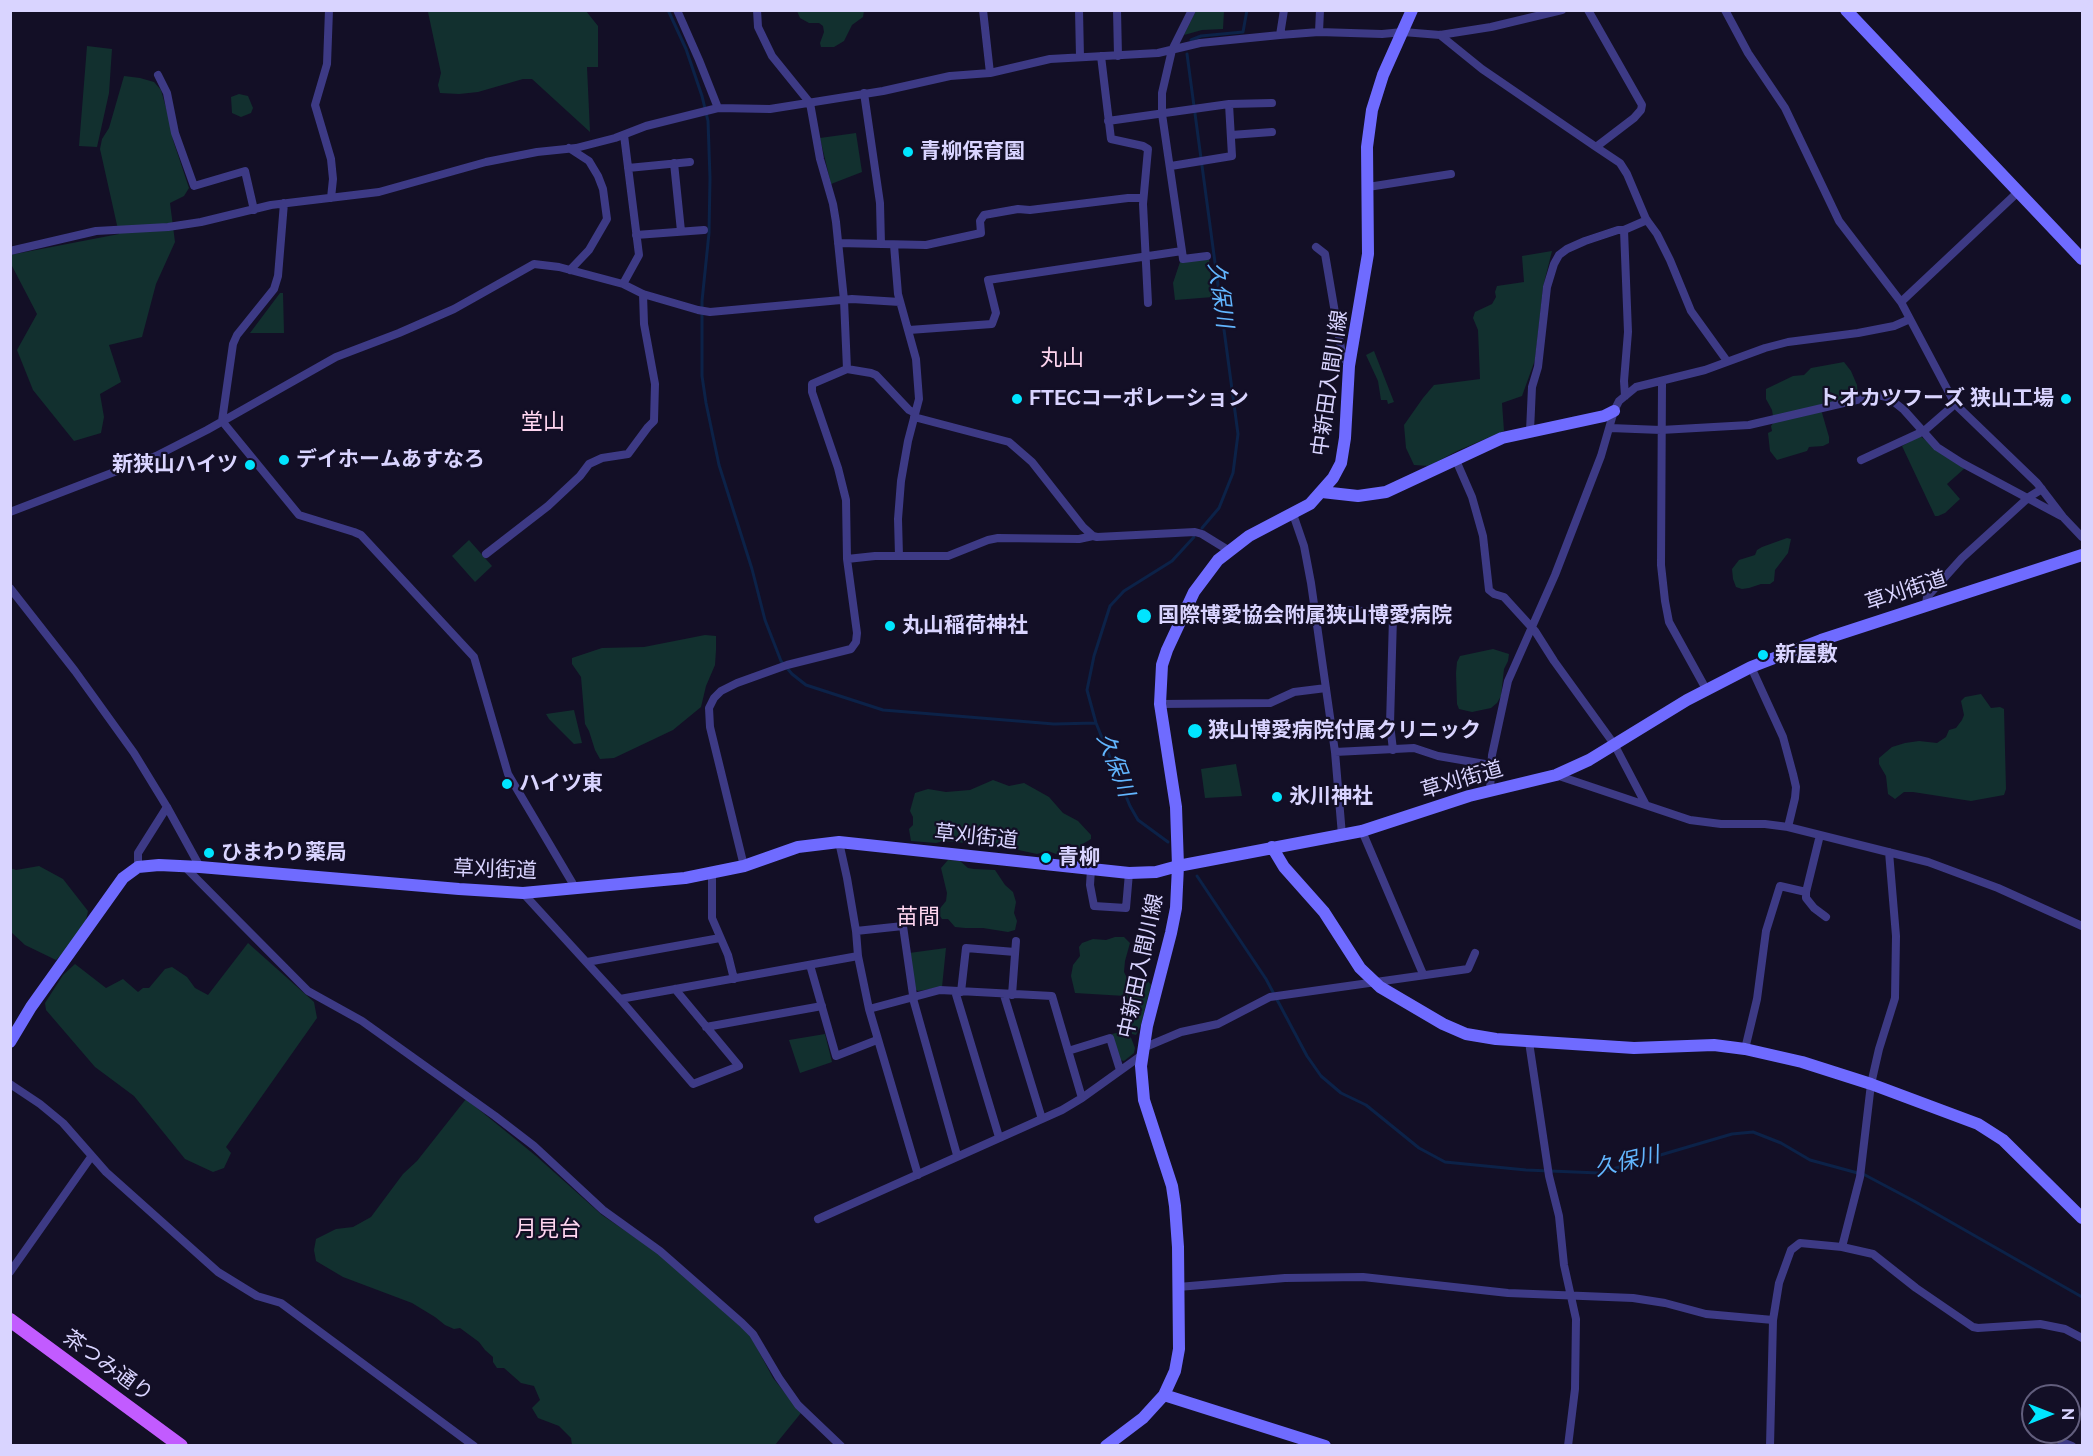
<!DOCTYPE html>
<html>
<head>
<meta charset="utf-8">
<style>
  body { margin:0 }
  #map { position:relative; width:2093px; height:1456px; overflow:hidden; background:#130f26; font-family:Raleway,sans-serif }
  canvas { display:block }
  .frame { position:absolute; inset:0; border:12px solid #d9d4ff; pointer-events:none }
  .north { position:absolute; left:2021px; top:1384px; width:60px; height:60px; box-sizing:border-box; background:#130f26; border:2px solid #625e7d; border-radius:50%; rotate:90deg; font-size:16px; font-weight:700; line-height:24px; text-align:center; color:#d9d4ff }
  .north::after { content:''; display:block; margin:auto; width:21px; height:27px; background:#00e5ff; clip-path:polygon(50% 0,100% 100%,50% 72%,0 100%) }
</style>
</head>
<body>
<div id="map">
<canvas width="2093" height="1456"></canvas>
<div class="frame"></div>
<div class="north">N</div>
</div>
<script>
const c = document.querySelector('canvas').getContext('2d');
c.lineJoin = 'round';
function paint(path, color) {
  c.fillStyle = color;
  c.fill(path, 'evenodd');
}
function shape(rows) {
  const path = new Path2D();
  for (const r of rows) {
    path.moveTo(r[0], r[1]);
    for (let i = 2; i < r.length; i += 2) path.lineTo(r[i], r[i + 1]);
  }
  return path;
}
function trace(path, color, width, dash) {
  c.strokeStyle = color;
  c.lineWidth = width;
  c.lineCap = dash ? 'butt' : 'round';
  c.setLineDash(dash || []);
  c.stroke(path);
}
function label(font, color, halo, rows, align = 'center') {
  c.font = font + ' Raleway,"Noto Sans JP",sans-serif';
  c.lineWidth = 4.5;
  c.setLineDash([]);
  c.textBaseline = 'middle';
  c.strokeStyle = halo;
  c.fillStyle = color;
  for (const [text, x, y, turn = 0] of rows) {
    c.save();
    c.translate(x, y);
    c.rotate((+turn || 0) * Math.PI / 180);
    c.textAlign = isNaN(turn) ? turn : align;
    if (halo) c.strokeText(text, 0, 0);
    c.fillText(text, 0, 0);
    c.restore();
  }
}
paint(shape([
  [411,11,586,11,598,26,598,67,587,67,590,132,532,79,523,79,478,92,459,94,440,93,438,85,441,73,428,12],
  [797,11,798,10,864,11,863,17,852,25,844,41,834,47,821,47,820,43,824,32,823,26,819,23,809,23,800,18],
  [1196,11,1224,11,1223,29,1202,30,1184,35],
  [87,46,112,49,109,93,97,147,79,146],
  [124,76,140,78,154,82,161,90,172,129,173,140,189,188,184,196,170,203,175,242,156,284,142,337,109,345,121,382,100,394,104,417,101,433,74,441,33,390,17,350,37,314,11,264,10,255,119,234,100,149,102,139,109,128],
  [239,94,248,96,253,108,251,113,241,117,232,113,231,97],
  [856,133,862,172,831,184,820,138],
  [1552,251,1543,287,1535,360,1522,396,1502,403,1504,431,1457,451,1429,466,1414,465,1406,448,1404,425,1423,398,1434,385,1480,379,1478,330,1473,318,1475,312,1492,304,1496,297,1495,292,1497,286,1524,282,1522,256],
  [1209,259,1213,297,1175,300,1173,283,1180,262],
  [280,293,283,293,284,333,250,333],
  [1374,351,1394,402,1388,404,1387,400,1381,400,1378,381,1366,355],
  [1844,362,1851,371,1857,385,1858,396,1820,406,1829,437,1829,443,1823,446,1809,447,1807,451,1777,460,1770,451,1768,433,1772,431,1771,426,1774,422,1772,410,1766,399,1766,389,1793,376,1804,375,1811,368],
  [1920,436,1965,468,1947,484,1960,499,1945,513,1938,516,1935,516,1902,446],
  [1787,538,1791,539,1788,553,1775,570,1774,581,1770,584,1761,584,1749,588,1742,589,1736,587,1733,579,1732,569,1739,560,1755,555,1757,550,1762,547],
  [469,540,492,566,475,582,452,556],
  [705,635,716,636,716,650,715,665,706,686,701,707,673,730,614,758,600,759,595,750,589,731,585,724,581,677,572,664,572,658,602,648,644,647],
  [1493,649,1509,654,1508,661,1504,669,1501,696,1497,703,1491,708,1472,712,1459,709,1457,704,1456,673,1457,662,1460,656],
  [1981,694,1991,708,2000,707,2004,709,2006,789,2004,795,1971,801,1913,792,1904,792,1895,799,1888,794,1886,776,1879,764,1879,758,1892,747,1905,743,1919,741,1937,743,1946,737,1949,730,1956,728,1962,720,1964,715,1961,701,1965,697],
  [574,710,582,743,574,744,549,719,546,714],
  [1236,764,1242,796,1205,798,1201,769],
  [993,780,1009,786,1024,783,1049,797,1063,813,1078,821,1091,835,1091,839,1081,845,1078,852,1056,854,1048,851,1037,854,1000,846,944,841,936,843,911,841,909,829,913,825,913,817,910,811,915,793,928,789,946,792,970,790],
  [948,860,960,861,968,868,974,869,995,870,1005,885,1013,892,1016,902,1014,913,1017,921,1015,930,1008,932,983,928,965,928,955,927,948,919,942,919,937,912,946,901,947,893,941,868],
  [39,866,63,879,88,911,85,925,73,943,56,960,25,945,11,932,10,868,16,870],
  [1115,937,1124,937,1130,943,1125,961,1124,972,1127,978,1141,979,1148,981,1151,985,1141,1025,1136,1035,1132,1034,1130,1009,1125,996,1075,993,1071,976,1073,965,1080,956,1079,947,1082,943,1093,939,1106,940],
  [248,943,314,1002,317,1018,226,1147,231,1153,224,1168,213,1172,185,1159,134,1096,95,1067,46,1010,45,1003,63,975,75,964,106,988,123,979,138,992,143,988,149,988,165,969,172,967,187,977,195,988,208,995],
  [946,948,942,987,918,991,915,989,909,953],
  [1128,1030,1135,1048,1134,1053,1124,1061,1120,1060,1112,1034],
  [825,1034,832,1062,800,1073,789,1040],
  [466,1099,536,1156,602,1215,658,1253,750,1335,773,1378,801,1413,775,1445,572,1445,571,1438,559,1426,538,1418,532,1408,540,1400,534,1386,521,1383,504,1368,497,1368,493,1362,493,1357,485,1350,479,1342,460,1328,454,1329,445,1325,435,1317,412,1303,343,1277,316,1261,314,1250,316,1239,336,1229,353,1227,371,1217,403,1174,417,1161]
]), '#12302f');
trace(shape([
  [668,10,686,49,702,96,708,121,710,178,709,233,702,301,702,376,706,403,719,465,752,569,765,620,781,661,792,674,806,685,883,710,1054,724,1096,723],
  [1191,40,1201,36,1243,32,1247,10],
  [1187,54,1238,434,1233,473,1219,508,1202,528],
  [1168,842,1138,820,1130,806,1096,723,1087,690,1094,656,1110,606,1124,591,1172,561,1194,537],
  [1197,876,1266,979,1307,1056,1321,1076,1341,1093,1366,1105,1419,1148,1445,1162,1526,1170,1599,1173,1732,1134,1753,1132,1781,1143,1810,1160,1865,1175,1914,1201,2082,1297]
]), '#0c2248', 3);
trace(shape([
  [329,10,327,64,315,105,331,159,333,179,331,198],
  [677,10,699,60,718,108],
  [757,10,758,27,772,56,810,103,820,159,833,204,836,222,844,300,847,369],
  [983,10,990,73],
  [1079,10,1080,57],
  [1117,10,1118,56],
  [1588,10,1642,105,1641,110,1634,118,1596,147,1620,163,1627,174,1646,219,1657,234,1670,260,1691,311,1727,361],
  [1725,10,1748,53,1785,108,1839,221,1901,302,1955,404,2037,483,2063,517,2082,537],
  [1319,32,1320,10],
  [1280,35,1284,10],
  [1440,35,1482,69,1596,147],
  [1101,56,1111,139,1143,146,1148,149,1143,204,1148,303],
  [158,75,167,93,175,133,194,186,245,171,254,210],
  [864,93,880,203,881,244],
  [1108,121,1229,104,1272,103],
  [1231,135,1272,132],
  [569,148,589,161,598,176,603,189,607,219,589,250,570,270],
  [674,163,681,231],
  [1171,166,1232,156,1229,104],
  [628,168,690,162],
  [1368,187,1451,174],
  [284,203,278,276,274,289,237,335,233,344,222,421,299,515,354,532,361,535,474,657,508,774,576,889],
  [636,235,704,230],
  [838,243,926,245,981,233,980,221,984,215,1018,209,1030,210,1128,198,1143,198],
  [894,245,898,294,916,359,919,399,908,441,901,481,898,519,899,556],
  [1316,247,1325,254,1342,354,1349,366],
  [10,251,96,231,168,227,201,222,271,205,379,192,486,162,537,152,576,148,615,138,646,126,718,108,770,109,883,91,950,76,990,73,1050,59,1158,53,1200,43,1280,35,1319,32,1382,34,1403,32,1440,35,1491,27,1562,10],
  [1182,251,1183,259,1207,256],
  [623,284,639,255,624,135],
  [1901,302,2018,192],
  [909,330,992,324,996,313,988,280,1182,251,1162,114,1162,93,1172,50,1192,10],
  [1662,382,1661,565,1665,601,1669,622,1706,689],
  [1625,396,1624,381,1628,332,1624,230,1647,220],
  [914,417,1009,442,1032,462,1083,527,1093,536],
  [1610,428,1661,430,1749,425,1878,395,1889,398,1904,410,1937,447,1962,463,2061,516],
  [1530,431,1532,387,1538,367,1547,287,1554,264,1559,255,1567,249,1585,241,1618,230,1624,230],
  [1455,458,1472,497,1483,536,1489,590,1494,594,1504,597,1535,631,1554,661,1614,744,1646,805],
  [1861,460,1924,431,1955,404],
  [10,512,156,456,207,430,336,357,399,333,454,309,534,264,559,267,623,284,643,294,698,310,710,312,852,299,900,302],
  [1293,514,1304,546,1311,583,1335,752,1414,748,1438,756,1491,765],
  [486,554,548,506,580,476,589,464,602,458,628,454,648,427,654,421,655,384,644,324,643,294],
  [847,559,875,556,948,556,988,540,998,538,1079,539,1093,536,1097,537,1195,532,1202,534,1228,550],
  [10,588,75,671,134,753,167,807,200,867],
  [1926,605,1927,597,1962,558,2029,497,2042,489],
  [1316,609,1363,611,1393,617,1390,724,1393,750],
  [1751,667,1783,737,1793,774,1796,787,1795,798,1788,827],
  [1160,704,1270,703,1294,692,1326,688],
  [1335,752,1342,835],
  [1556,775,1690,820,1721,824,1765,824,1788,827,1928,862,1998,888,2082,926],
  [1490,790,1492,755,1508,681,1555,575,1601,456,1614,411,1619,401,1636,387,1705,370,1765,348,1788,342,1858,333,1894,326,1910,319],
  [1362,831,1423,974],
  [1820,835,1806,892,1806,898,1814,908,1826,917],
  [839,842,847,878,856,931,858,956,869,1009,918,1175],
  [184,866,308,991,362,1021,495,1116,534,1146,603,1210,660,1251,742,1323,753,1334,779,1378,798,1405,841,1446],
  [744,866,710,727,709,708,714,698,721,691,737,683,787,665,851,649,856,642,857,633,847,559,846,500,838,468,812,392,812,384,847,369,871,373,876,375,909,410,915,413],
  [138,867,138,853,167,807],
  [1091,869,1090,885,1094,906,1126,908,1129,873],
  [712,874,712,918,728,955,734,979],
  [523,893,620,999,693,1084,739,1066,675,989],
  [856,931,903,926,914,1002,957,1155],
  [587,962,720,938],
  [810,965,836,1056,877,1040],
  [955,991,999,1137],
  [961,992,966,948,1015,952],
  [1004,995,1042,1119],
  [1012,995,1016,941],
  [620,999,858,956],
  [869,1009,940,990,1052,996,1082,1098],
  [706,1027,822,1006],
  [1529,1042,1549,1176,1559,1216,1564,1265,1576,1319,1575,1389,1568,1446],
  [1143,1048,1181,1032,1218,1024,1270,997,1468,969,1475,953],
  [1745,1049,1757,999,1766,931,1780,886,1806,892],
  [1068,1051,1110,1038,1120,1070],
  [10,1084,40,1104,63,1123,106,1172,218,1272,257,1296,281,1303,474,1446],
  [818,1219,1062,1110,1082,1098,1142,1055],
  [1842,1247,1860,1177,1871,1084,1879,1049,1895,998,1896,936,1889,852],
  [10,1272,91,1157],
  [1178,1287,1285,1278,1363,1277,1508,1293,1633,1298,1665,1303,1706,1314,1773,1320],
  [1770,1446,1773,1320,1779,1283,1791,1250,1800,1243,1842,1247,1873,1254,1916,1288,1973,1327,1978,1328,2040,1324,2065,1329,2082,1338],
  [2061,1446,2062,1442,2072,1446]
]), '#3d3a85', 8);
trace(shape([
  [1846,10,2082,259],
  [1322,492,1358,496,1386,492,1502,438,1604,416,1614,411],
  [1272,847,1284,867,1324,912,1360,968,1380,987,1443,1024,1466,1034,1496,1039,1634,1048,1714,1045,1745,1049,1802,1062,1871,1084,1978,1124,2003,1140,2082,1218],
  [10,1042,31,1007,123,878,138,867,159,865,200,867,459,889,523,893,685,878,744,866,798,847,839,842,1129,873,1156,872,1178,866,1362,831,1469,796,1556,775,1589,760,1687,700,1751,667,1821,640,2082,555],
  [1164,1395,1325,1446],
  [1106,1446,1143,1418,1164,1395,1175,1371,1179,1349,1178,1247,1175,1206,1172,1186,1144,1100,1141,1066,1147,1026,1171,933,1176,908,1178,866,1176,807,1160,704,1162,665,1167,650,1194,592,1218,560,1249,536,1310,504,1333,478,1341,463,1345,438,1349,366,1368,254,1367,147,1372,110,1383,75,1412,10]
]), '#6f6bff', 12);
trace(shape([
  [10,1320,181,1446]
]), '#c25bff', 14);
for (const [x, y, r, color] of [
  [908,152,6,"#00e5ff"],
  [1017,399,6,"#00e5ff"],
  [2066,399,6,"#00e5ff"],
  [284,460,6,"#00e5ff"],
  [250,465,6,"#00e5ff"],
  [1144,616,8,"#00e5ff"],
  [890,626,6,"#00e5ff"],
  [1763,655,6,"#00e5ff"],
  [1195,731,8,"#00e5ff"],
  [507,784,6,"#00e5ff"],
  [1277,797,6,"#00e5ff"],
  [209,853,6,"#00e5ff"],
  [1046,858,6,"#00e5ff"]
]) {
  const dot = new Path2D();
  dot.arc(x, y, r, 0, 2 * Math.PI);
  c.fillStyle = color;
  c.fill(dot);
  trace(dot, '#130f26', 2);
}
label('bold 21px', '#d9d4ff', '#130f26', [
  ["青柳保育園",920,152],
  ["FTECコーポレーション",1029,399],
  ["トオカツフーズ 狭山工場",2054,399,"right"],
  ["デイホームあすなろ",296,460],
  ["新狭山ハイツ",238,465,"right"],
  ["国際博愛協会附属狭山博愛病院",1158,616],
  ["丸山稲荷神社",902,626],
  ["新屋敷",1775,655],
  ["狭山博愛病院付属クリニック",1208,731],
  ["ハイツ東",519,784],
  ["氷川神社",1289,797],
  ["ひまわり薬局",221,853],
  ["青柳",1058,858]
], 'left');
label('21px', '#d9d4ff', '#130f26', [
  ["中新田入間川線",1330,383,-82],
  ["草刈街道",1906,591,-18],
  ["草刈街道",1462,780,-16],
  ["草刈街道",976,837,6],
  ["草刈街道",495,870,2],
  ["中新田入間川線",1141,966,-78],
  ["茶つみ通り",108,1366,36]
]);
label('italic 22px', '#62b6ff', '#130f26', [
  ["久保川",1220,295,82],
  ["久保川",1115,765,69],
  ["久保川",1627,1162,-13]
]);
label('22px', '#ffd6f0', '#130f26', [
  ["丸山",1062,358],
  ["堂山",543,422],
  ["苗間",918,917],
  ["月見台",548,1229]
]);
</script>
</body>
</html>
